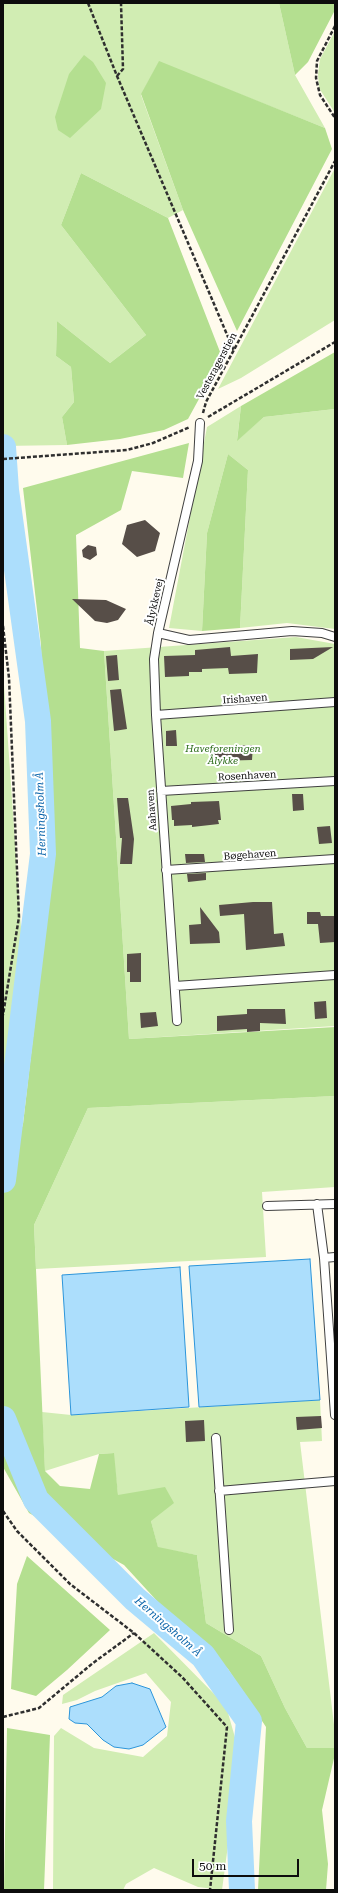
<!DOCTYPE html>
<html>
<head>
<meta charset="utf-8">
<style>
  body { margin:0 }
  #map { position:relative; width:338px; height:1893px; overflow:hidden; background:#fffbed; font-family:"Roboto Serif",serif }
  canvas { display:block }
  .frame { position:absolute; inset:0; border:4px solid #0d0d0d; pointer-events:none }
  .scale { position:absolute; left:192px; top:1859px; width:107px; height:18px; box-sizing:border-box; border:2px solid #0d0d0d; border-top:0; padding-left:5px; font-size:12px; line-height:14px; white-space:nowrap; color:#0d0d0d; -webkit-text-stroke:3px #fff; paint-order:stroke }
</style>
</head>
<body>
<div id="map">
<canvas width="338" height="1893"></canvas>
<div class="frame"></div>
<div class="scale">50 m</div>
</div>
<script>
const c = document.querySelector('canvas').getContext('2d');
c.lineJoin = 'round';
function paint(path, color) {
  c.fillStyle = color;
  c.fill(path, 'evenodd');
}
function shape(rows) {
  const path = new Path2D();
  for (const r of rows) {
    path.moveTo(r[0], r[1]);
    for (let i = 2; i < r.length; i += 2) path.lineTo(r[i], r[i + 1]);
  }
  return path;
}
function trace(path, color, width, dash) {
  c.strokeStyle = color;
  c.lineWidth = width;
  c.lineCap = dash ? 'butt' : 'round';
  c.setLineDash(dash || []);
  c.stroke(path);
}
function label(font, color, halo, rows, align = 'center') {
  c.font = font + ' "Roboto Serif",serif';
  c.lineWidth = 4;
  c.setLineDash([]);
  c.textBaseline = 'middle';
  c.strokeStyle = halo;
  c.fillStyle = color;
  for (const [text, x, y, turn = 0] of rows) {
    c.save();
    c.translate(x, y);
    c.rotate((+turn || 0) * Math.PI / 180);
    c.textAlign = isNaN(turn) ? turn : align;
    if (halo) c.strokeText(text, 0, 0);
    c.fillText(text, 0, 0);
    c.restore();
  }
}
paint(shape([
  [3,3,279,3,295,75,325,128,159,62,141,95,183,210,168,218,81,173,61,225,146,335,110,363,57,321,56,356,71,367,74,402,62,417,67,445,3,446],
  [335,31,335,113,319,88,318,74,320,59],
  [335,168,335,320,241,378,218,389],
  [241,406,237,440,264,417,335,409,335,629,287,623,240,628,248,470,228,454,207,533,202,631,169,628,207,427],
  [296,637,335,644,335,1026,129,1039,104,651],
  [3,670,23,957,3,1086],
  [335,1096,335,1187,262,1192,266,1257,36,1269,34,1225,88,1108],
  [320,1400,322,1441,300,1442,335,1733,335,1748,307,1748,285,1708,261,1656,206,1623,197,1555,158,1548,151,1521,118,1495,113,1453,99,1454,45,1471,42,1412,71,1415],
  [154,1633,226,1706,240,1755,222,1890,198,1887,154,1868,126,1884,123,1890,53,1890,54,1736,61,1728,94,1748,143,1757,167,1736,171,1702,146,1673,95,1691,77,1700,62,1704,63,1695]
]), '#d1edb3');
paint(shape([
  [279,3,335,3,335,10,308,62,295,75],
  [84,55,93,62,106,83,101,109,70,138,58,130,55,117,69,74],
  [159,61,325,128,332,149,237,331,183,210,141,94],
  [81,173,168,218,222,357,188,419,164,430,120,439,67,445,62,417,74,402,71,367,56,356,57,321,110,363,146,335,61,225],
  [335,352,335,409,264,417,237,441,241,406],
  [189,443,183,478,132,471,121,510,76,535,80,648,104,651,129,1039,335,1027,335,1096,88,1108,34,1225,45,1471,60,1486,90,1489,99,1454,114,1453,118,1495,165,1487,174,1503,151,1521,158,1547,197,1555,206,1623,261,1656,285,1708,307,1748,335,1748,335,1754,322,1810,328,1864,326,1890,258,1890,266,1727,228,1669,180,1626,124,1565,29,1513,3,1467,3,1188,23,1124,46,925,45,802,41,645,23,488],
  [228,454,248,470,240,628,202,631,207,533],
  [27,1556,110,1630,67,1670,36,1696,11,1689,17,1584],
  [7,1728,50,1735,44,1890,4,1890]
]), '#b4df90');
const water = shape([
  [310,1259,320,1400,199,1407,189,1266,310,1259],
  [180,1267,189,1407,71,1415,62,1275,180,1267],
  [132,1683,150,1689,166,1727,143,1745,129,1749,114,1747,103,1740,87,1724,75,1723,69,1719,70,1707,102,1697,116,1686,132,1683]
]);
paint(water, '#acdefc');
trace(water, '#2c95da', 1);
trace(shape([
  [3,447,6,490,38,721,43,854,3,1180],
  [3,1419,36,1500,135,1599,203,1656,249,1721,239,1821,242,1890]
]), '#acdefc', 26);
paint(shape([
  [145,520,160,533,155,551,137,557,122,544,127,525],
  [88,545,96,547,97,555,90,560,83,557,82,550],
  [72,599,106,600,126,609,118,620,107,623,95,621],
  [230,647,231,656,258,654,257,673,229,674,228,668,202,669,202,672,189,672,189,676,165,677,164,656,195,655,195,650],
  [333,647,313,659,290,660,290,649],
  [117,655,119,680,108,681,106,656],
  [121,689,127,729,114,731,110,690],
  [176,730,177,746,166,746,166,731],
  [253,745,252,760,214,761,213,749,226,748,225,746],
  [292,794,303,794,304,810,293,811],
  [117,798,128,798,134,839,132,864,120,864,122,838,120,838],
  [219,801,221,820,218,820,219,824,192,827,192,825,174,826,174,820,172,820,171,806,191,804,191,802],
  [330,826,332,843,319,844,317,827],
  [185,854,204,854,205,862,186,863],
  [206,873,206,880,188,882,187,874],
  [253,902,272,902,274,934,283,933,285,946,246,950,244,914,220,916,219,905],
  [200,907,219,932,220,943,190,944,189,925,201,924],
  [307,912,320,912,321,916,335,916,335,942,320,943,318,924,307,924],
  [141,953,141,982,130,982,130,972,127,972,127,954],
  [326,1001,327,1018,315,1019,314,1002],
  [247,1009,285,1009,286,1024,260,1023,260,1031,247,1032,247,1029,217,1031,217,1016,247,1014],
  [156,1012,158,1026,141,1028,140,1013],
  [321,1416,322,1428,297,1430,296,1417],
  [204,1420,205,1441,186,1442,185,1421]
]), '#574e48');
const lane = shape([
  [200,423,198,461,158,633,189,640,292,631,322,633,335,637],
  [158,633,154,659,156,715,177,1021],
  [156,715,335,702],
  [161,791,335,781],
  [166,870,335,859],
  [175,986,335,975],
  [317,1204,324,1258],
  [267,1206,335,1204],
  [335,1257,324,1258,335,1415],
  [216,1438,229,1630],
  [219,1491,335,1481]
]);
trace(lane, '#404040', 10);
trace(shape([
  [88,3,117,76,234,351],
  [335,26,317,61,316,78,320,95,335,118],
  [117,76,123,69,121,3],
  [203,413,206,402,335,161],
  [208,417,335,342],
  [3,459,127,450,153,443,190,427],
  [3,626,9,678,19,917,3,1015],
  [3,1511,17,1531,70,1584,134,1633,182,1677,227,1727,210,1890],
  [3,1717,39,1708,93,1663,134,1633]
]), '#2f2f2f', 2.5, [4, 2]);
trace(lane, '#fff', 8);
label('10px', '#0d0d0d', '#fff', [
  ["Vesteragerstien",217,366,-62],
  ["Ålykkevej",155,602,-77],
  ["Irishaven",245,699,-4],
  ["Rosenhaven",247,776,-3],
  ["Aahaven",152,810,-94],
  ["Bøgehaven",250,855,-4]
]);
label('italic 10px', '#296a17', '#fff', [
  ["Haveforeningen",223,749],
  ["Ålykke",223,761]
]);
label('italic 11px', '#0b65aa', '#fff', [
  ["Herningsholm Å",41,814,-92],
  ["Herningsholm Å",168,1627,41]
]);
</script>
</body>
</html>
